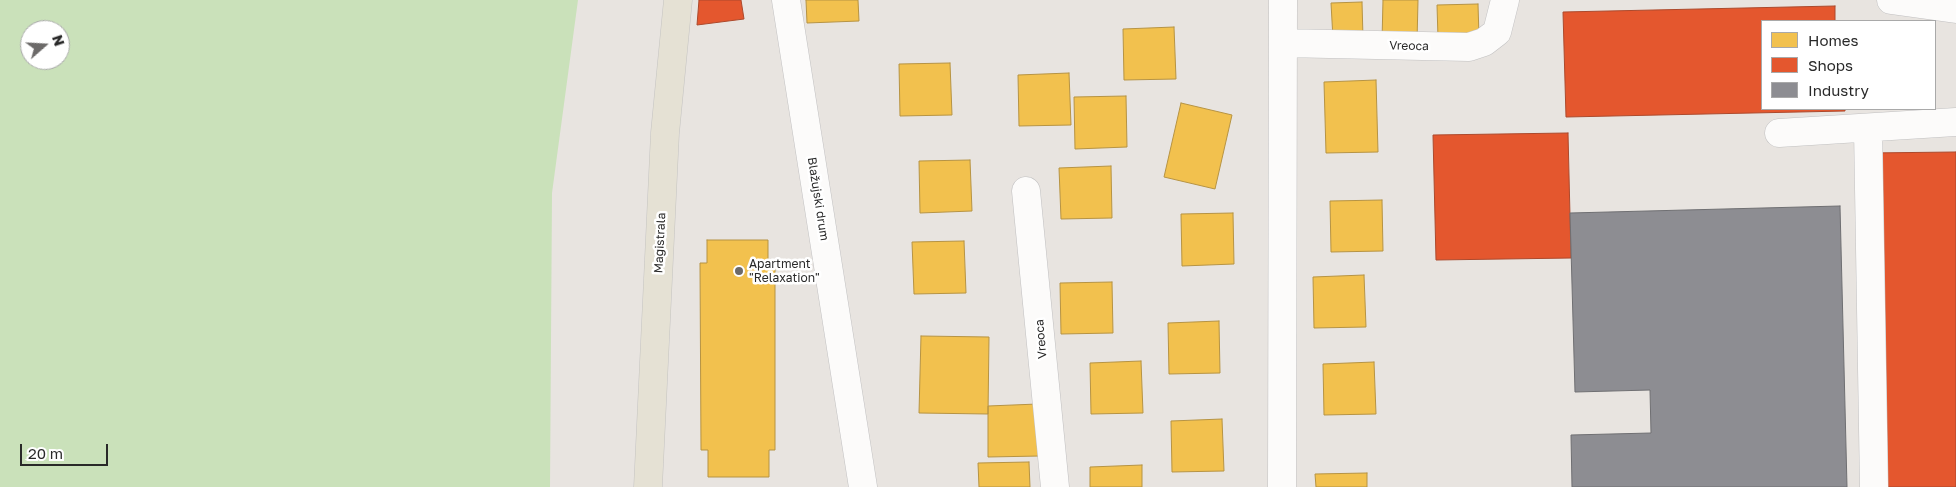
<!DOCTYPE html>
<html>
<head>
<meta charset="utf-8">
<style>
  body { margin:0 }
  #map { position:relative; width:1956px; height:487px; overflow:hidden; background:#e8e4e0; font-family:"Golos Text",sans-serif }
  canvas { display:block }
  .legend { position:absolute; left:1761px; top:20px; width:175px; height:90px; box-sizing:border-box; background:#fff; border:1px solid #a9a9a9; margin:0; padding:6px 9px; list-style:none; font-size:15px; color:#292929 }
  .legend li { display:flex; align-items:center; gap:10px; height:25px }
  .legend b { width:25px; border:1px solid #a9a9a9 }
  .north { position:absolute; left:20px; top:20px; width:50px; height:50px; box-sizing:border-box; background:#fff; border:1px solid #a9a9a9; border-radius:50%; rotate:71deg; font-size:14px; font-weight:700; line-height:20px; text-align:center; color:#292929 }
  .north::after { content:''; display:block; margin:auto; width:18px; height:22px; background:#6c6a69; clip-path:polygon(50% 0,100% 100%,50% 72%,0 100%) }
  .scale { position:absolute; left:20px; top:444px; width:88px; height:22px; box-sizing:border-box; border:2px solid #292929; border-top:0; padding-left:6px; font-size:15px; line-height:18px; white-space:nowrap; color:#292929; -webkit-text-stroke:4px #fff; paint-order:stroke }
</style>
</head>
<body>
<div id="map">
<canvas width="1956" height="487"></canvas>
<ul class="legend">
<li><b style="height:14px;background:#f2c14e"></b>Homes</li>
<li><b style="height:14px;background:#e4572e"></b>Shops</li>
<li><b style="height:14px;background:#8d8d92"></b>Industry</li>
</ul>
<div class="north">N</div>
<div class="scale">20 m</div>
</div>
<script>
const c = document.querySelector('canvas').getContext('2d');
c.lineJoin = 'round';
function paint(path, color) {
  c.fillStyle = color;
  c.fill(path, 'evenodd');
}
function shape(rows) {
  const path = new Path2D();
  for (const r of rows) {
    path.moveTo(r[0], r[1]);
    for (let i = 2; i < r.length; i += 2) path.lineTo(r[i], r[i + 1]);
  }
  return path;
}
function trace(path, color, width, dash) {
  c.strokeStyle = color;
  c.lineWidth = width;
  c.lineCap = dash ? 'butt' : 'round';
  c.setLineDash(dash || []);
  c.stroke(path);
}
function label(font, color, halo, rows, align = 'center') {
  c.font = font + ' "Golos Text",sans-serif';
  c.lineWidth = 5;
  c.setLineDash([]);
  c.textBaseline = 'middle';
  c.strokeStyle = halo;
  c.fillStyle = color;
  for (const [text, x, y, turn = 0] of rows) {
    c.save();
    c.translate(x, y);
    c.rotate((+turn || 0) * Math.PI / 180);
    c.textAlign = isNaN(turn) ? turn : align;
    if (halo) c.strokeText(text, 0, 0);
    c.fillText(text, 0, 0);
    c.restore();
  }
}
paint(shape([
  [0,0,578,0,552,193,550,487,0,487],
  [30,30,60,30,60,60,30,60]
]), '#cae1ba');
const homes = shape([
  [806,0,858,0,859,21,807,23,806,0],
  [1383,0,1418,0,1417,42,1382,41,1383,0],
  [1362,2,1363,38,1333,39,1331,3,1362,2],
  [1478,4,1479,37,1438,38,1437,5,1478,4],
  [1174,27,1176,79,1124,80,1123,29,1174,27],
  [950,63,952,115,900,116,899,64,950,63],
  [1069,73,1071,125,1019,126,1018,75,1069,73],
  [1376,80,1378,152,1326,153,1324,82,1376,80],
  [1126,96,1127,147,1075,149,1074,97,1126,96],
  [1181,103,1232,115,1215,189,1164,177,1181,103],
  [970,160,972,211,920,213,919,161,970,160],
  [1111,166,1112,218,1061,219,1059,168,1111,166],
  [1382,200,1383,251,1331,252,1330,201,1382,200],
  [1233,213,1234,264,1182,266,1181,214,1233,213],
  [707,240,768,240,768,263,775,263,775,450,769,450,769,477,708,477,708,450,701,450,700,263,707,263,707,240],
  [964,241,966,293,914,294,912,242,964,241],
  [1364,275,1366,327,1314,328,1313,277,1364,275],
  [1112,282,1113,333,1061,334,1060,283,1112,282],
  [1219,321,1220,373,1169,374,1168,323,1219,321],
  [921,336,989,337,988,414,919,413,921,336],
  [1141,361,1143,413,1091,414,1090,363,1141,361],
  [1374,362,1376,414,1324,415,1323,364,1374,362],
  [1038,404,1040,456,988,457,988,406,1038,404],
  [1222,419,1224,471,1172,472,1171,421,1222,419],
  [1029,462,1030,487,979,487,978,463,1029,462],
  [1142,465,1142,487,1090,487,1090,467,1142,465],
  [1367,473,1367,487,1316,487,1315,474,1367,473]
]);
paint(homes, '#f2c14e');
trace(homes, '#b69343', 1);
const shops = shape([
  [699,0,741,0,744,19,697,25,699,0],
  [1835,6,1835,21,1762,21,1762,109,1845,109,1845,111,1566,117,1563,12,1835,6],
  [1568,133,1571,258,1436,260,1433,135,1568,133],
  [1956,152,1956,487,1875,487,1869,153,1956,152]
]);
paint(shops, '#e4572e');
trace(shops, '#ac492c', 1);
const industry = shape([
  [1840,206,1847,487,1572,487,1571,435,1651,433,1650,390,1575,392,1570,213,1840,206]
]);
paint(industry, '#8d8d92');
trace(industry, '#6f6f72', 1);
const minor = shape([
  [786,0,863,487],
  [1891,0,1956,9],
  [1283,43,1469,47,1484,42,1497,32,1505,0],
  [1868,128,1874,487],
  [1779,133,1956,122],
  [1026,191,1055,487],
  [1282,487,1283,0]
]);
const major = shape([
  [648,487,665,133,678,0]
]);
trace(minor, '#c1c0c1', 29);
trace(major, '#c4c3c1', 29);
trace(minor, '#fcfbfa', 28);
trace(major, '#e5e1d4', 28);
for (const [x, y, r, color] of [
  [739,271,5,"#6c6a69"]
]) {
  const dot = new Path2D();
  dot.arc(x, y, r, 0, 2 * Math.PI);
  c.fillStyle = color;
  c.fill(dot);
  trace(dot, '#fff', 2);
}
label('12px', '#292929', '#fff', [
  ["Vreoca",1409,46,1],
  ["Blažujski drum",818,199,81],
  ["Magistrala",660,243,-87],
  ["Vreoca",1041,339,-95]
]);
label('12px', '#292929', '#fff', [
  ["Apartment",749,264],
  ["\"Relaxation\"",749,278]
], 'left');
</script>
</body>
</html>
